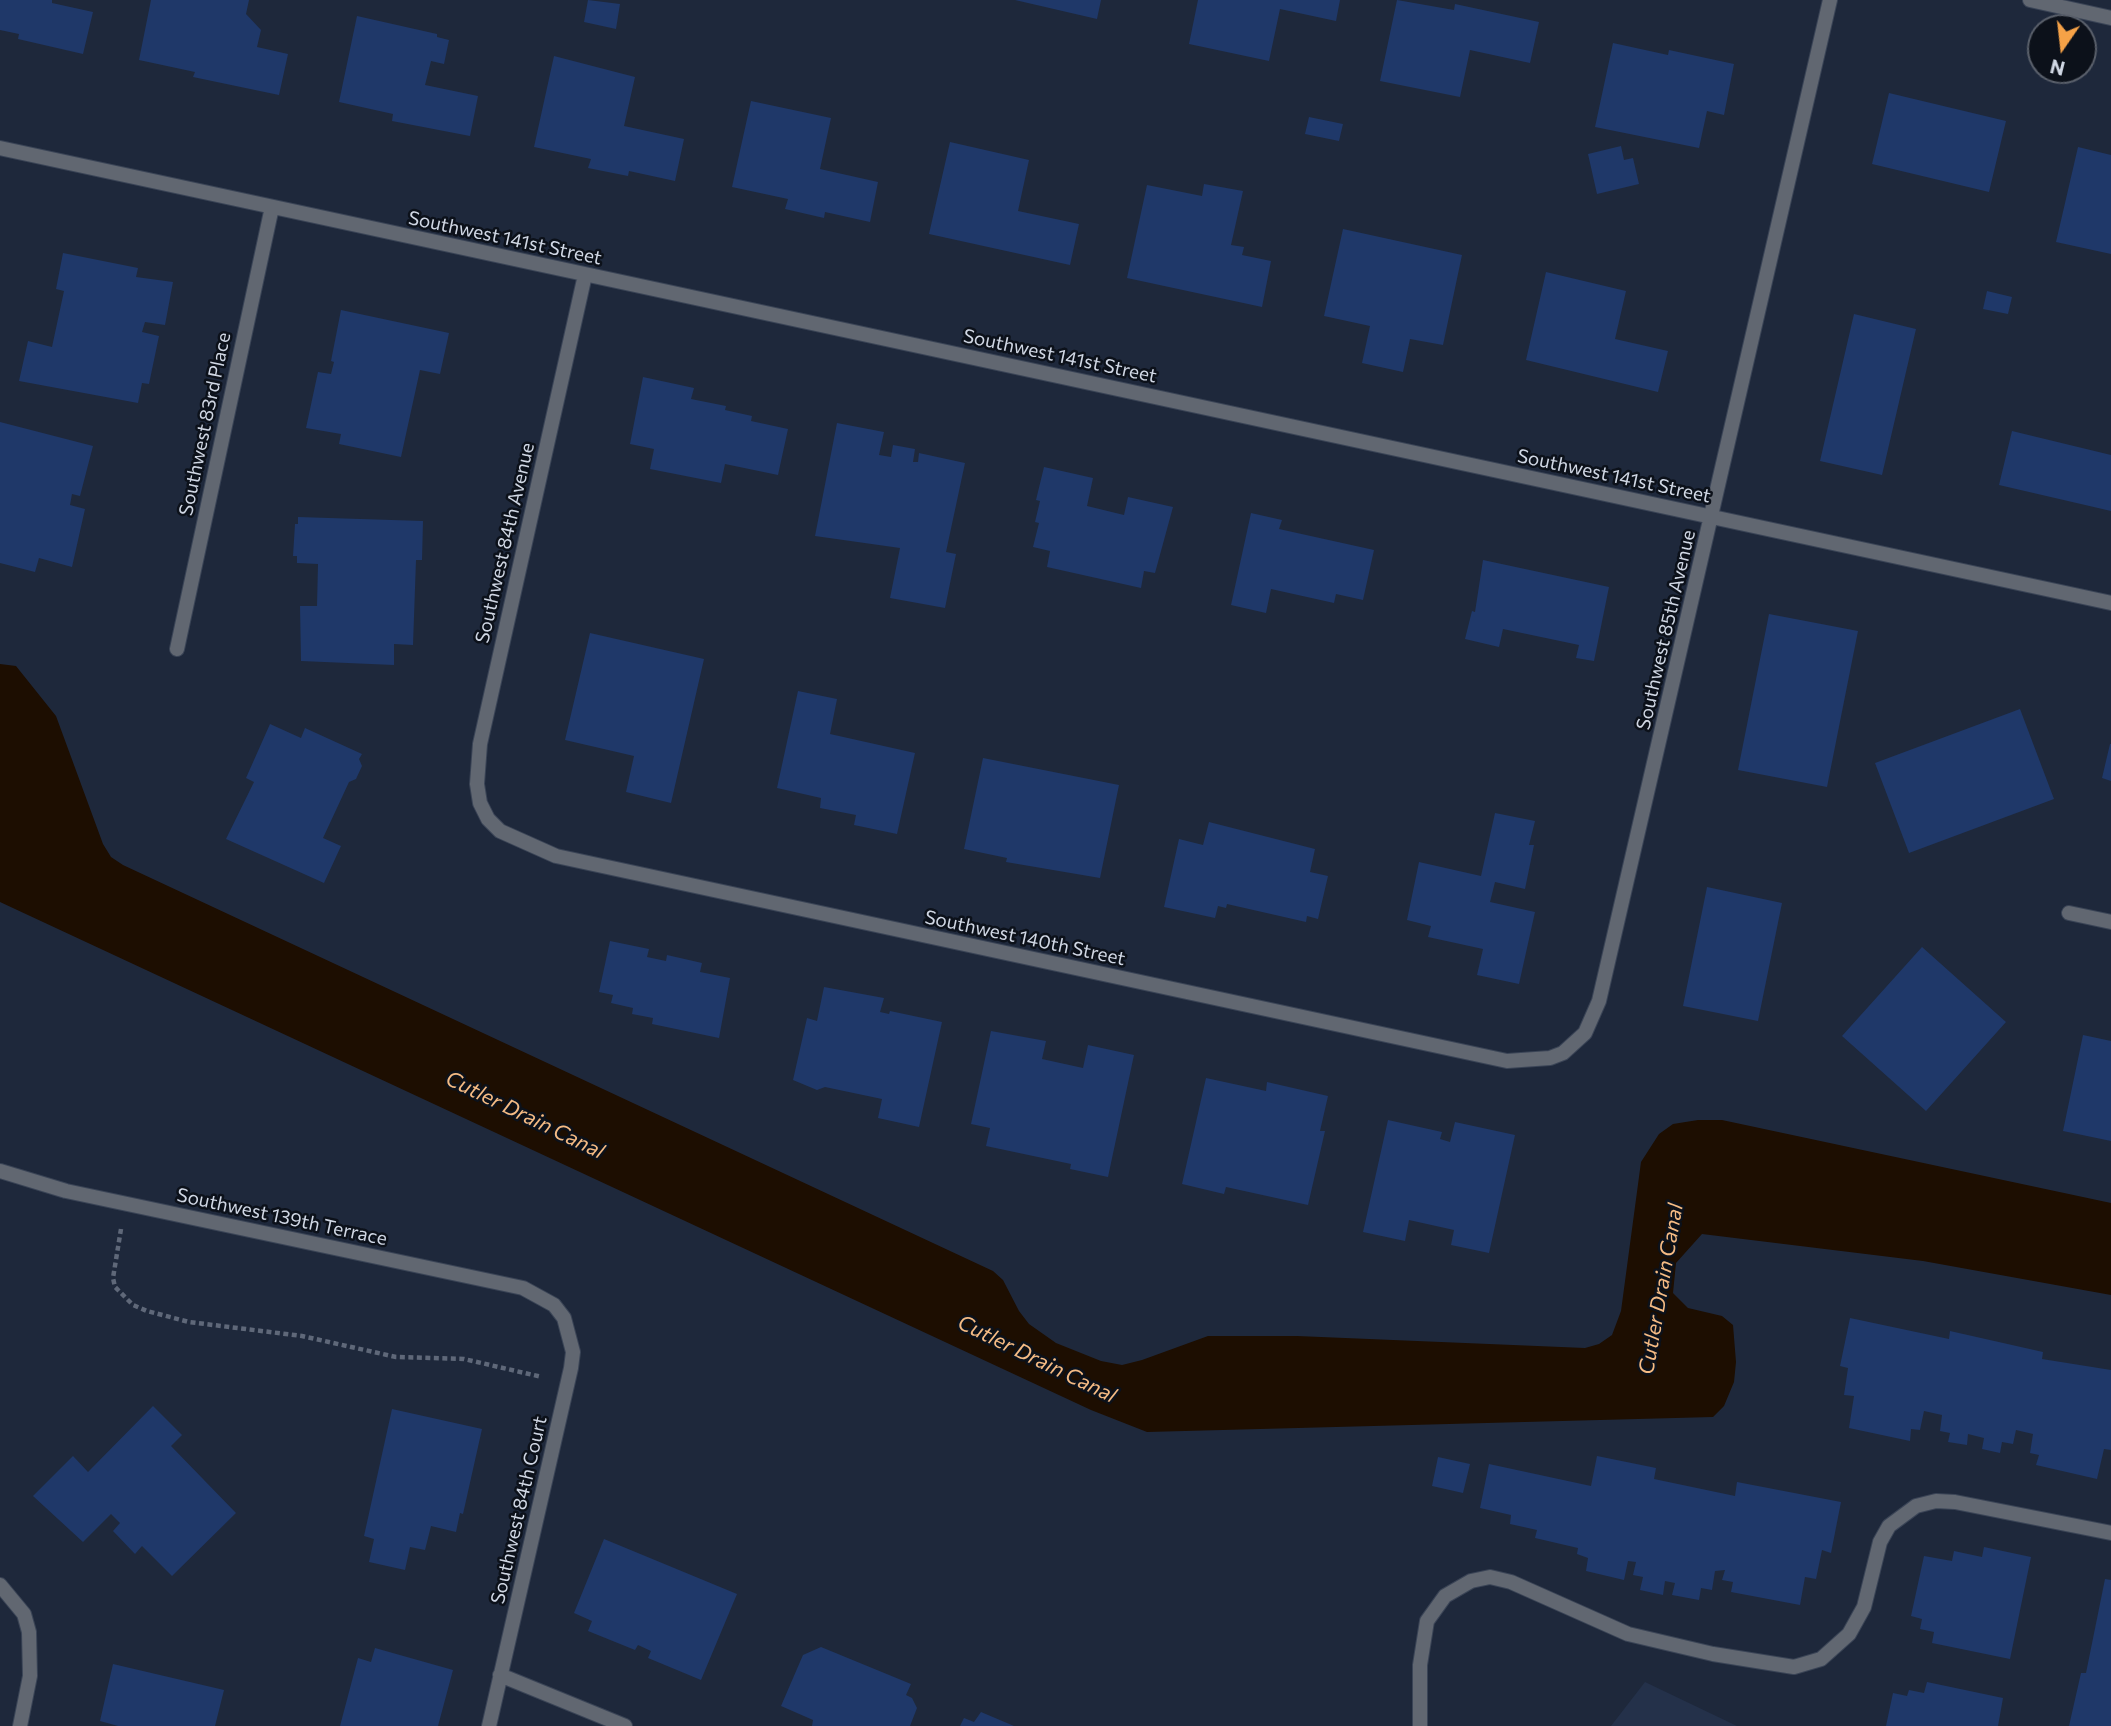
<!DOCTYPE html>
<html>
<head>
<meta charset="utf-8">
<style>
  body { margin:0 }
  #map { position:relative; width:2111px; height:1726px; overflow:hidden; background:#1e283b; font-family:Commissioner,sans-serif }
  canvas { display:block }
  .north { position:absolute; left:2027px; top:14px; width:70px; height:70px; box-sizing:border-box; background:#0c111a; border:2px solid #5a606b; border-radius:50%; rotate:194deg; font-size:19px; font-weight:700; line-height:28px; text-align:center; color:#d0d7e4 }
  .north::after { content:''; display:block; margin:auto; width:24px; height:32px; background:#f6a247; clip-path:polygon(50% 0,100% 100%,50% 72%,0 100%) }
</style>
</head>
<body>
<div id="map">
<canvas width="2111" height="1726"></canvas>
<div class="north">N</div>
</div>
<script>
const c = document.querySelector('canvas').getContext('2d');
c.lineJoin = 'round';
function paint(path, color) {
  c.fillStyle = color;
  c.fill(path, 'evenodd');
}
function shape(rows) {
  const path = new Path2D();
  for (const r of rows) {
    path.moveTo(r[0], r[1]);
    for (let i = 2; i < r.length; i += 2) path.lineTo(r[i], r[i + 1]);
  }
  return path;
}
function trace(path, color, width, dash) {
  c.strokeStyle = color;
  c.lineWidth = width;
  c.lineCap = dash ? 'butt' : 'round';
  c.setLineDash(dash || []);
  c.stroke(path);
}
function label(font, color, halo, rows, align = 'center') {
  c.font = font + ' Commissioner,sans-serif';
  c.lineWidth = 5;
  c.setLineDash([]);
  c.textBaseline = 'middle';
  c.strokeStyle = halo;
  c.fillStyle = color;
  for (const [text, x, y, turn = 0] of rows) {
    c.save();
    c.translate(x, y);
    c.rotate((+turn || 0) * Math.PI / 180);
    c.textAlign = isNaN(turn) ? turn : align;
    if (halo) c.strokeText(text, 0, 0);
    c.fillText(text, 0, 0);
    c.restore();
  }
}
paint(shape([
  [1645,1682,1737,1726,1611,1726]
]), '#24314a');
paint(shape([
  [0,664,16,666,56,716,103,844,111,857,123,865,993,1271,1003,1280,1019,1311,1029,1324,1056,1343,1101,1361,1122,1365,1142,1360,1208,1336,1297,1336,1585,1348,1599,1344,1612,1335,1621,1311,1641,1162,1659,1134,1673,1124,1698,1120,1722,1120,2111,1203,2111,1295,1923,1261,1702,1234,1676,1263,1673,1293,1688,1308,1722,1316,1733,1325,1736,1362,1734,1382,1724,1406,1713,1417,1147,1432,1091,1410,0,902]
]), '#1d0e01');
paint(shape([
  [0,0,52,0,52,3,93,12,83,54,18,39,19,34,0,30],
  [151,0,249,0,246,14,261,30,257,47,288,54,279,95,193,77,195,72,139,60],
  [588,0,620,4,616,29,584,22],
  [1015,0,1101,0,1097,19],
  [1198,0,1340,0,1336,21,1280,9,1269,61,1189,44],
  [1397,0,1454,10,1455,4,1539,22,1530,63,1470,50,1460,97,1380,81],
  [357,16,437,34,437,37,449,40,444,64,431,61,425,85,478,96,470,136,392,121,393,114,339,102],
  [1613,43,1668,55,1669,50,1734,64,1724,115,1707,111,1699,148,1595,127],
  [554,56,635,77,624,126,684,139,675,181,629,171,628,176,588,168,591,159,534,147],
  [1889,93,2006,121,1989,192,1872,164],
  [751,101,831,118,820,169,878,182,870,222,825,212,824,218,785,209,788,199,732,187],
  [1309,117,1343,124,1339,141,1305,134],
  [950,142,1029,160,1018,211,1079,224,1070,265,929,234],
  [1621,146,1624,160,1633,158,1639,184,1597,194,1588,154],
  [2078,147,2111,155,2111,254,2056,242],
  [1204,184,1243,191,1231,245,1244,247,1242,255,1271,261,1262,307,1127,278,1147,185,1202,196],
  [1343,229,1462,255,1443,345,1410,339,1403,372,1362,363,1370,326,1324,316],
  [63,253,138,268,136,277,173,282,165,325,145,322,142,332,159,336,149,384,142,383,138,403,19,381,28,341,52,347,64,291,56,289],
  [1546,272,1626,291,1615,339,1668,351,1658,392,1526,360],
  [1987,291,2012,297,2008,314,1983,309],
  [341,310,449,333,440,374,420,370,401,457,339,444,341,434,306,428,318,372,331,374,334,362,331,361],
  [1854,314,1916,329,1882,475,1820,461],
  [643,377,694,388,691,399,726,406,725,410,752,416,751,421,788,429,778,475,725,464,721,483,650,469,654,449,630,444],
  [0,422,93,446,80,496,72,494,70,505,85,509,72,567,39,558,35,572,0,563],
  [837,423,884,432,879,455,891,457,893,445,915,449,913,462,918,462,919,453,965,463,946,552,956,554,945,608,890,598,900,548,815,536],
  [2012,431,2111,455,2111,511,1999,485],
  [1044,467,1093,478,1087,506,1124,515,1128,497,1173,507,1155,573,1144,571,1141,588,1047,567,1050,551,1033,547,1039,523,1035,522,1040,501,1036,500],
  [1251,513,1282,520,1279,529,1374,550,1363,600,1336,594,1334,603,1271,589,1266,613,1231,605],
  [298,517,423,521,422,560,416,560,413,645,394,644,394,665,301,661,300,606,317,606,318,564,297,563,297,556,293,556,295,524,298,524],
  [1483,560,1609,587,1594,661,1576,658,1579,645,1503,629,1499,647,1465,639,1472,611,1475,612],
  [1769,614,1858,631,1827,787,1738,770],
  [590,633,704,659,671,803,626,792,634,756,565,740],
  [798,691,837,699,830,734,915,753,897,834,854,825,856,815,820,808,821,798,777,788],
  [2020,709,2054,799,1909,853,1875,763],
  [270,724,301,738,305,728,362,754,359,759,362,766,356,779,349,782,323,838,341,846,324,883,226,839,254,782,246,778],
  [2110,744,2111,744,2111,781,2102,778],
  [983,758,1119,785,1100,878,1006,862,1007,858,964,849],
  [1495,813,1535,821,1529,845,1534,845,1525,889,1495,882,1490,902,1535,912,1519,984,1477,975,1483,949,1428,937,1431,926,1407,920,1419,862,1481,876],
  [1209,822,1315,849,1310,872,1328,876,1318,919,1307,916,1306,922,1227,904,1226,908,1218,906,1215,918,1164,907,1179,839,1203,845],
  [1707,887,1782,903,1758,1021,1683,1006],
  [610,941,649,949,647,957,666,961,667,955,702,963,700,972,730,978,719,1038,652,1024,653,1018,632,1014,633,1008,611,1003,613,995,599,992],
  [1922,947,2006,1022,1926,1111,1842,1036],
  [824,987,884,998,880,1012,889,1014,890,1011,942,1022,919,1127,878,1118,882,1099,825,1087,817,1090,793,1080,807,1018,817,1021],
  [991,1031,1046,1041,1042,1059,1083,1068,1088,1045,1134,1055,1108,1177,1070,1169,1071,1164,986,1146,990,1128,971,1124],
  [2083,1035,2111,1041,2111,1141,2063,1131],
  [1206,1078,1266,1091,1267,1082,1328,1096,1320,1131,1325,1131,1308,1205,1226,1187,1224,1194,1182,1184],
  [1388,1120,1442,1132,1440,1139,1450,1142,1455,1122,1515,1135,1489,1253,1451,1245,1454,1230,1409,1220,1405,1241,1363,1232],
  [1850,1318,1949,1339,1950,1331,2043,1352,2042,1359,2111,1370,2111,1450,2104,1449,2097,1479,2036,1465,2039,1455,2030,1453,2033,1434,2016,1430,2013,1444,2002,1442,2000,1453,1982,1449,1984,1438,1968,1434,1967,1445,1948,1442,1950,1433,1940,1431,1942,1415,1924,1411,1920,1430,1911,1429,1910,1441,1849,1428,1854,1396,1844,1395,1848,1368,1840,1366],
  [153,1406,182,1435,171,1446,236,1513,172,1576,142,1546,135,1554,113,1531,120,1523,111,1514,83,1542,33,1496,73,1456,88,1472],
  [392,1409,482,1429,463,1514,460,1513,456,1532,431,1526,425,1550,410,1547,405,1570,369,1562,374,1539,364,1536],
  [1597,1456,1656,1468,1654,1479,1735,1496,1737,1482,1841,1502,1831,1553,1822,1550,1816,1579,1805,1577,1800,1605,1731,1592,1733,1582,1722,1580,1725,1570,1715,1571,1712,1590,1701,1588,1699,1600,1672,1595,1675,1583,1665,1581,1663,1595,1640,1590,1643,1577,1633,1575,1636,1562,1628,1561,1624,1580,1586,1571,1588,1558,1577,1554,1578,1548,1535,1538,1537,1530,1510,1524,1511,1515,1480,1508,1489,1464,1591,1486],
  [1438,1457,1470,1464,1463,1493,1432,1486],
  [604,1539,737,1594,701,1680,648,1658,651,1651,638,1645,635,1650,588,1631,592,1621,574,1613],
  [1984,1547,2031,1557,2010,1659,1932,1643,1934,1632,1920,1629,1922,1619,1911,1616,1924,1556,1952,1561,1954,1551,1982,1557],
  [2105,1579,2111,1580,2111,1726,2069,1726,2081,1673,2086,1673],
  [821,1647,911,1684,906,1695,912,1698,917,1708,910,1726,812,1726,813,1720,781,1706,803,1655],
  [375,1648,453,1670,438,1726,340,1726,358,1658,371,1662],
  [113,1664,224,1690,215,1726,118,1726,100,1721],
  [1927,1682,2003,1698,1998,1726,1886,1726,1893,1693,1907,1696,1909,1690,1924,1693],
  [981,1712,1014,1726,960,1726,964,1718,974,1722]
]), '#1f3869');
const minor = shape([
  [2030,0,2111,18],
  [0,148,2111,603],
  [585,275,480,744,477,784,480,803,488,819,500,831,556,856,1507,1061,1550,1058,1563,1053,1585,1033,1599,1001,1830,0],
  [177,649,272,207],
  [2069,913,2111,922],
  [0,1171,66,1191,523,1288,554,1305,564,1318,573,1352,571,1368,489,1726],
  [0,1585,24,1614,29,1632,30,1676,20,1726],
  [500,1675,625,1726],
  [1420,1726,1420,1665,1427,1621,1445,1596,1471,1581,1490,1577,1511,1582,1628,1634,1713,1654,1794,1667,1821,1659,1849,1634,1864,1607,1880,1542,1889,1526,1916,1506,1936,1501,1955,1502,2111,1533]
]);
trace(minor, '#3a4456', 16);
trace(shape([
  [121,1229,113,1278,115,1287,133,1305,147,1311,189,1322,302,1336,396,1357,464,1359,542,1377]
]), '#5f6879', 4.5, [5, 3.5]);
trace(minor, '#616771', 14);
label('19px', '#d0d7e4', '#0c111a', [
  ["Southwest 141st Street",505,238,12],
  ["Southwest 141st Street",1060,356,12],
  ["Southwest 83rd Place",205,424,-78],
  ["Southwest 141st Street",1614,476,12],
  ["Southwest 84th Avenue",505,543,-77],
  ["Southwest 85th Avenue",1666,630,-77],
  ["Southwest 140th Street",1025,938,12],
  ["Southwest 139th Terrace",282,1217,12],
  ["Southwest 84th Court",519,1510,-77]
]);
label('italic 21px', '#f5bb84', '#0c111a', [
  ["Cutler Drain Canal",525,1115,26],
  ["Cutler Drain Canal",1661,1289,-80],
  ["Cutler Drain Canal",1037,1359,26]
]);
</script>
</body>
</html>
